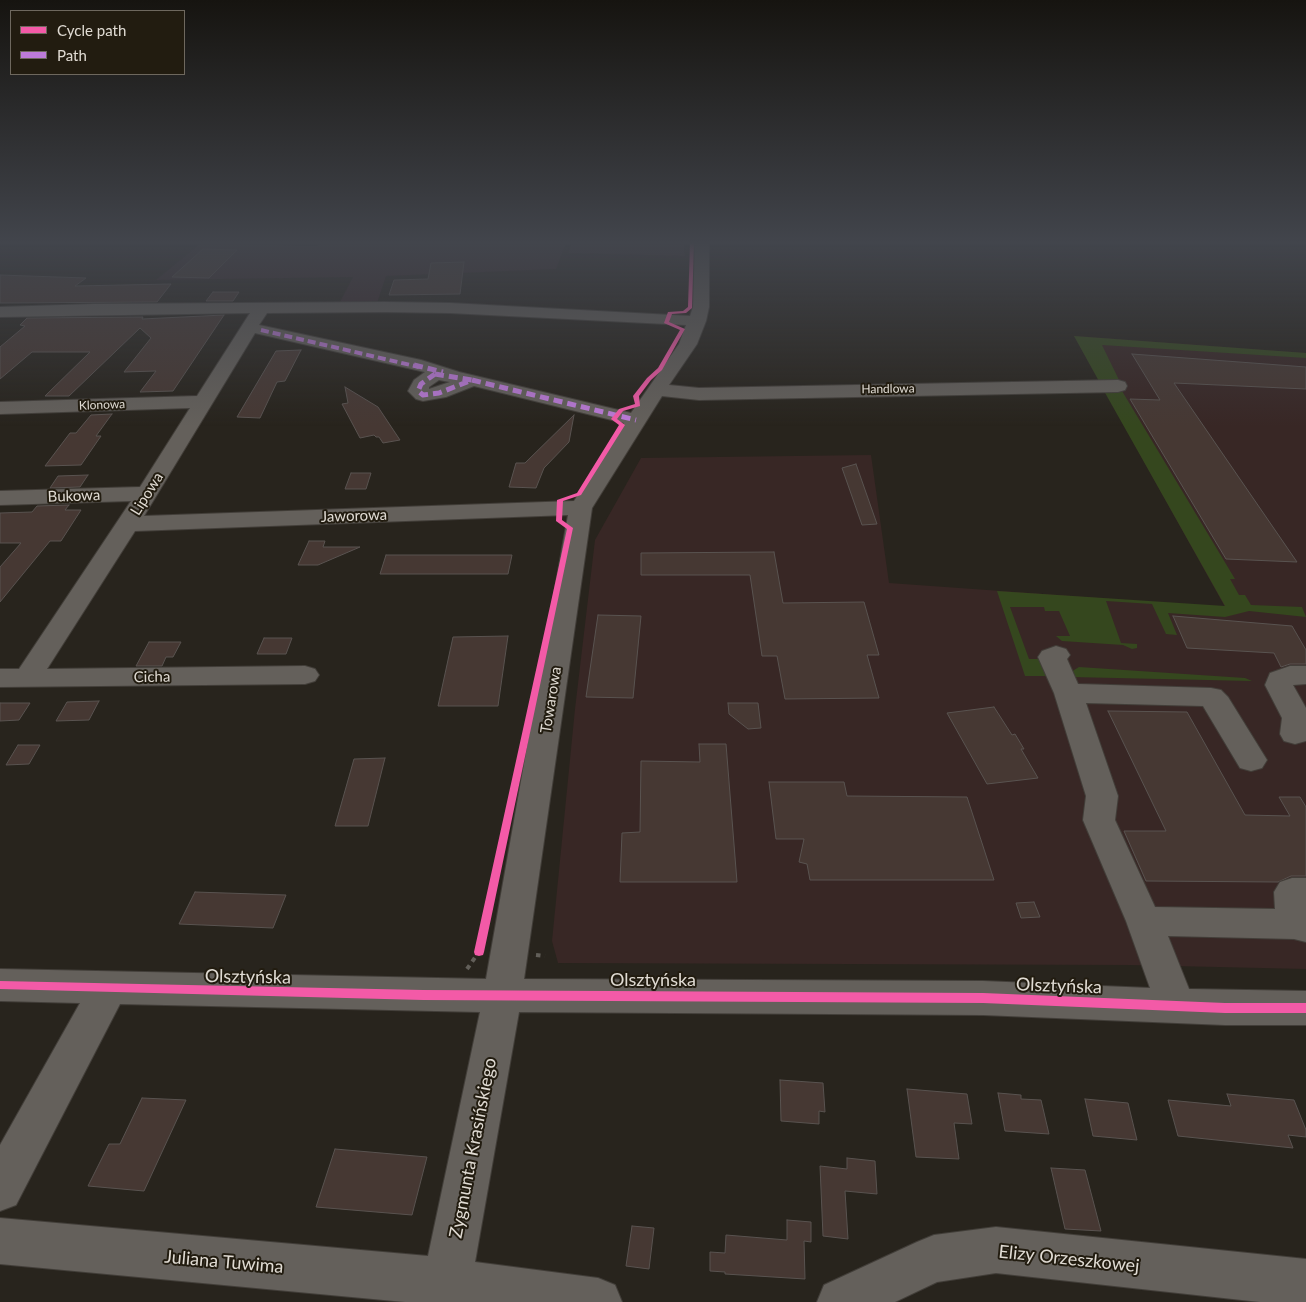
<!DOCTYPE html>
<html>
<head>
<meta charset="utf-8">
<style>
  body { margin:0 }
  #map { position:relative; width:1306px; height:1302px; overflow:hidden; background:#28241d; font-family:Lato,sans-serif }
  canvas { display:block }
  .legend { position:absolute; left:10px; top:10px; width:175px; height:65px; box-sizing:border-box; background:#221c10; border:1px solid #6e685e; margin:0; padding:6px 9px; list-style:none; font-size:15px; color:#e0dbd3 }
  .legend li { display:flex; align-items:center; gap:10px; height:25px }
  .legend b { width:25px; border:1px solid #6e685e }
</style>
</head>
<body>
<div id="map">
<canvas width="1306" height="1302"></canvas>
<ul class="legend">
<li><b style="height:6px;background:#f35aa7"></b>Cycle path</li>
<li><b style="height:6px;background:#bd7bd9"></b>Path</li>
</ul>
</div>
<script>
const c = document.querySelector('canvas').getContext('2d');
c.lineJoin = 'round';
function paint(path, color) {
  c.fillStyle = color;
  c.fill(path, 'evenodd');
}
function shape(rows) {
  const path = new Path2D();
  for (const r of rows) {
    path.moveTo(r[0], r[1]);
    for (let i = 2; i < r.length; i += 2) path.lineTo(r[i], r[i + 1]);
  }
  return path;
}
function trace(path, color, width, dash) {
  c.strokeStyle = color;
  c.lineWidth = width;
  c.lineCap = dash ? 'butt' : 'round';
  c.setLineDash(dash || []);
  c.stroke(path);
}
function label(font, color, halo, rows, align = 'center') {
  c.font = font + ' Lato,sans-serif';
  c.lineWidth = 4;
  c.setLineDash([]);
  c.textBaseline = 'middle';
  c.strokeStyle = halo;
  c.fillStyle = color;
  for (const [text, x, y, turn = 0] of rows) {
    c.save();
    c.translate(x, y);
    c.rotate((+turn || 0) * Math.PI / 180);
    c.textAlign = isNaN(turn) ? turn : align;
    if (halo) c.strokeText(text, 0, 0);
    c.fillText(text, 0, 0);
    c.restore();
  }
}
paint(shape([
  [1074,336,1306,353,1306,969,1129,965,558,963,552,941,575,709,595,540,641,458,871,455,889,583,1225,607]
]), '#382725');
paint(shape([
  [201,243,316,246,323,243,566,243,556,269,386,276,377,303,339,304,353,277,156,280],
  [572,243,684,243,685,256,568,253]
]), '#38272b');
paint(shape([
  [1074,336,1306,353,1306,358,1102,345,1119,380,1100,383],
  [1104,391,1122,391,1235,579,1230,579,1239,595,1245,595,1251,605,1302,607,1306,617,1249,611,1225,617,1168,613,1177,635,1166,634,1152,604,1106,601,1121,643,1137,644,1137,648,1132,649,1123,645,1062,641,1056,636,1070,636,1059,611,1045,611,1044,607,1010,607,1029,659,1044,659,1051,676,1025,676,997,591,1225,606],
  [1079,667,1245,678,1252,681,1071,677,1071,672]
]), '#35471e');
const building = shape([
  [203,249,237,250,209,278,172,277,203,249],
  [464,262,460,294,389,295,394,280,428,279,431,263,464,262],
  [0,275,86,278,75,286,171,284,157,302,0,303,0,275],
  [213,292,239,292,233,301,206,301,213,292],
  [224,315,173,391,140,392,156,371,124,372,151,338,140,328,69,396,45,396,90,352,32,352,0,379,0,347,25,326,20,325,27,318,143,317,142,319,224,315],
  [301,350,285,381,277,382,260,418,237,417,276,351,301,350],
  [1132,354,1306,367,1306,389,1174,383,1297,562,1226,559,1130,399,1160,400,1132,354],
  [345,387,378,407,400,440,383,443,379,437,376,437,374,435,360,438,342,404,348,403,345,387],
  [112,414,96,436,101,436,81,465,45,466,70,433,76,433,91,415,112,414],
  [574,415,569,442,544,468,536,488,509,487,516,463,525,463,574,415],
  [856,464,877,524,862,525,842,468,856,464],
  [351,473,371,473,366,489,345,489,351,473],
  [88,475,80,487,50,488,58,476,88,475],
  [69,505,65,510,81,510,61,541,50,541,0,602,0,567,21,543,0,543,0,513,32,512,37,506,69,505],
  [309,541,325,541,323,547,360,547,318,565,298,565,309,541],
  [774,552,783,603,864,602,879,655,867,655,879,698,785,699,777,656,762,656,750,575,641,575,641,553,774,552],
  [386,555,512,555,508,574,380,574,386,555],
  [598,615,641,616,633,698,586,697,598,615],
  [1173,616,1292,626,1306,650,1306,664,1290,664,1281,667,1274,653,1187,648,1173,616],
  [508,636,498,706,438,706,453,637,508,636],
  [264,638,292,638,286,654,257,654,264,638],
  [149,642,181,642,173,657,166,657,162,666,136,666,149,642],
  [99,701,89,720,56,721,67,702,99,701],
  [0,703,30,703,19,720,0,721,0,703],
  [728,703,758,703,761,728,748,729,729,714,728,703],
  [994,707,1012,735,1015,734,1024,749,1021,749,1038,778,987,784,947,713,994,707],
  [1108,711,1187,712,1245,815,1290,816,1279,797,1300,797,1306,807,1306,876,1291,876,1278,882,1146,881,1124,831,1166,831,1108,711],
  [699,744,726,744,737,882,620,882,622,833,640,832,641,761,700,762,699,744],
  [18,745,40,745,29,764,6,765,18,745],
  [385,758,368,826,335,826,354,759,385,758],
  [769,782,844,782,847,796,967,797,994,880,810,880,807,864,799,862,804,839,776,839,769,782],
  [195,892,286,895,273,928,179,924,195,892],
  [1034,902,1040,917,1021,918,1016,903,1034,902],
  [780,1080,823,1083,825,1112,819,1111,819,1124,781,1121,780,1080],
  [907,1089,967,1094,972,1124,954,1123,959,1159,916,1157,907,1089],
  [998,1093,1021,1095,1021,1099,1041,1100,1049,1134,1005,1131,998,1093],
  [1227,1094,1294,1100,1306,1130,1306,1137,1288,1135,1293,1148,1178,1136,1168,1100,1231,1106,1227,1094],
  [142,1098,186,1100,144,1191,88,1186,109,1144,120,1144,142,1098],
  [1085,1099,1128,1103,1137,1140,1093,1136,1085,1099],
  [335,1149,427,1157,412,1215,316,1207,335,1149],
  [847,1158,875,1161,877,1194,845,1191,848,1239,823,1236,820,1166,847,1169,847,1158],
  [1051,1168,1085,1170,1101,1231,1065,1229,1051,1168],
  [787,1220,811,1222,811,1242,804,1241,805,1279,725,1274,725,1272,710,1271,710,1252,725,1253,726,1235,787,1240,787,1220],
  [632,1226,654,1228,649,1269,626,1266,632,1226]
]);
paint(building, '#463833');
trace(building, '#595350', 1);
const minor = shape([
  [695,243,709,243,709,307,706,321,697,344,669,385,699,388,1118,380,1125,382,1127,386,1125,390,1118,392,699,400,662,396,592,508,524,979,983,981,1150,988,1126,921,1083,820,1086,796,1054,693,1038,657,1042,651,1056,646,1066,649,1070,655,1067,659,1078,684,1211,688,1221,690,1228,697,1267,760,1262,768,1251,771,1240,768,1203,706,1086,703,1118,796,1115,820,1155,907,1275,909,1274,892,1280,882,1292,878,1306,878,1306,942,1294,939,1168,936,1189,989,1306,991,1306,1025,1225,1025,983,1015,519,1012,475,1262,598,1278,615,1285,622,1302,405,1302,0,1264,0,1218,428,1256,480,1012,120,1004,16,1205,0,1211,0,1145,80,1003,0,1001,0,969,486,979,568,515,135,531,47,669,305,666,315,669,319,675,315,681,305,684,0,687,0,669,19,669,131,501,0,505,0,491,140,487,190,408,0,414,0,402,197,396,250,313,0,317,0,307,93,304,385,302,450,303,690,316,693,307,695,243],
  [385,312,450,313,686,325,679,344,631,413,459,372,421,360,259,325,267,313,385,312],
  [255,333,425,372,414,380,408,391,416,399,423,401,446,397,474,386,624,423,574,501,144,516,255,333],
  [439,380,450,382,429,389,429,387,439,380],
  [1290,666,1306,666,1306,684,1293,685,1306,708,1306,741,1295,744,1284,741,1280,734,1282,718,1265,685,1270,673,1290,666],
  [996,1227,1306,1259,1306,1302,1260,1302,996,1273,937,1282,895,1302,817,1302,824,1285,917,1242,934,1235,996,1227]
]);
trace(minor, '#423e39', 2);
trace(shape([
  [536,955,545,956],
  [467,969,479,952,482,952]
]), '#625f59', 4, [4.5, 4.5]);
paint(minor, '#64605b');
trace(shape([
  [261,330,419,367]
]), '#bd7bd9', 4, [8, 4]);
trace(shape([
  [414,365,443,372],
  [435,374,472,380,439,393,423,395,418,391,421,384,435,374],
  [472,380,636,420]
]), '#bd7bd9', 5, [9, 5]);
paint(shape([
  [690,243,694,243,692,308,686,313,672,314,669,322,685,329,662,370,651,380,639,396,640,406,623,411,617,419,625,425,581,495,563,501,562,520,573,528,484,952,483,955,479,956,475,955,474,952,567,529,556,521,557,500,577,493,619,425,611,419,619,409,635,404,633,396,647,378,658,368,680,330,664,323,668,312,683,311,688,307,690,243],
  [0,981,423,990,983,993,1225,1003,1306,1003,1306,1013,1225,1013,983,1003,423,1000,0,989,0,981]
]), '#f35aa7');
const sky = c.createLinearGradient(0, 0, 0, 426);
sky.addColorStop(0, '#161410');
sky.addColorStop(0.57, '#42454c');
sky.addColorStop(1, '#42454c00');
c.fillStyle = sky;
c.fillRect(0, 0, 1306, 426);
label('12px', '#e0dbd3', '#221c10', [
  ["Handlowa",888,389,-1],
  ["Klonowa",102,405,-2]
]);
label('15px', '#e0dbd3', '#221c10', [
  ["Lipowa",147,494,-58],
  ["Bukowa",74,496,-2],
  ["Jaworowa",354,516,-2],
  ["Cicha",152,677,-1],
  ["Towarowa",551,700,-81]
]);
label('18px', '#e0dbd3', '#221c10', [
  ["Olsztyńska",248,977,1],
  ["Olsztyńska",653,980],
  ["Olsztyńska",1059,986,2],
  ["Zygmunta Krasińskiego",473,1148,-79],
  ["Elizy Orzeszkowej",1069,1259,6],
  ["Juliana Tuwima",224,1262,5]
]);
</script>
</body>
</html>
